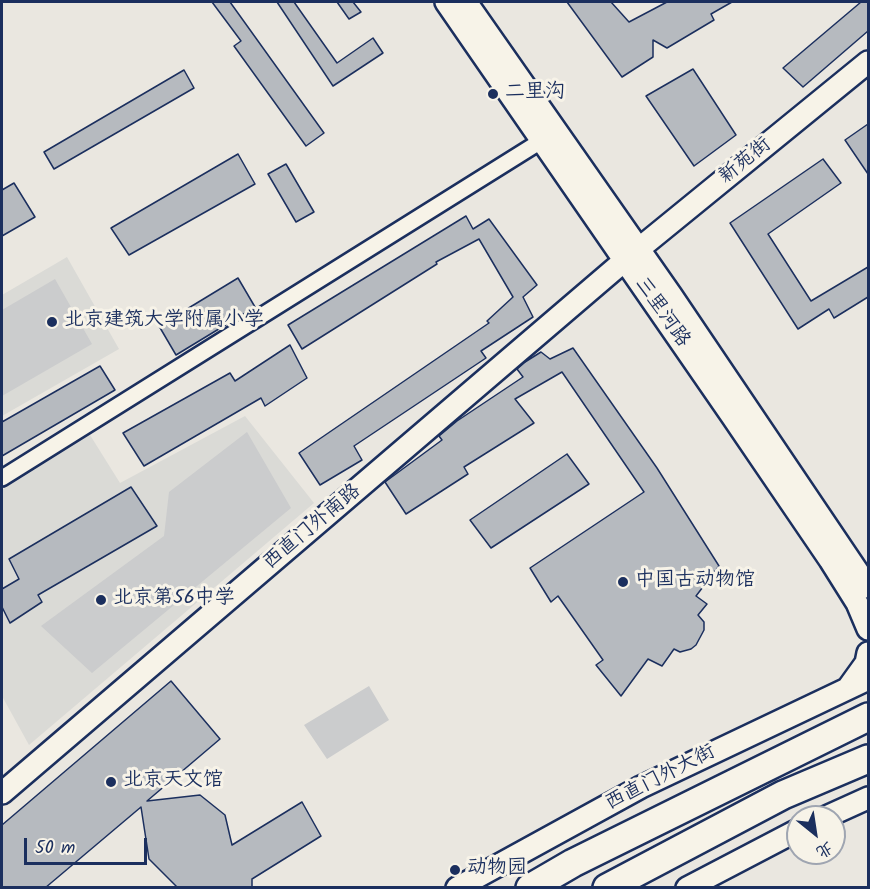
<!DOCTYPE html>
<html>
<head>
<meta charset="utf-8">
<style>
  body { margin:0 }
  #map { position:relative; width:870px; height:889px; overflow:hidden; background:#eae7e0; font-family:Kalam,"LXGW WenKai TC",sans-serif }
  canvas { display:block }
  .frame { position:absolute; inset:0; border:3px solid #1b2f5e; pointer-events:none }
  .north { position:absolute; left:786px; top:805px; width:60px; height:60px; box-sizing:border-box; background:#f7f3e8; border:2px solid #9fa5b1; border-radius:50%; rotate:150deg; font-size:16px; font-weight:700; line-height:24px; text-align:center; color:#1b2f5e }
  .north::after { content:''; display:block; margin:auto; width:21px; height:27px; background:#1b2f5e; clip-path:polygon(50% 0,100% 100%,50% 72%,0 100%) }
  .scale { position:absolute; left:24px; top:838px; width:123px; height:27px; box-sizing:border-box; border:3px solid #1b2f5e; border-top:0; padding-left:8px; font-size:18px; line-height:21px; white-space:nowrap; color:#1b2f5e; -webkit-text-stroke:4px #f7f3e8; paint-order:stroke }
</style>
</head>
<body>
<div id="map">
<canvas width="870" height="889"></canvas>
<div class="frame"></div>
<div class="north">北</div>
<div class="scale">50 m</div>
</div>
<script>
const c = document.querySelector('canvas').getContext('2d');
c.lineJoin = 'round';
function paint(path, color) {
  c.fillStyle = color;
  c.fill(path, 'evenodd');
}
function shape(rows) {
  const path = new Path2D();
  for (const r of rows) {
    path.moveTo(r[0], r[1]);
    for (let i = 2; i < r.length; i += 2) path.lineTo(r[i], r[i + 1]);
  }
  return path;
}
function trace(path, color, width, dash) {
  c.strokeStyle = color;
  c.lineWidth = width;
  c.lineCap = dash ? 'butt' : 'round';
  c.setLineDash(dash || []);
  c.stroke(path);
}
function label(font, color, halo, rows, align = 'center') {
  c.font = font + ' Kalam,"LXGW WenKai TC",sans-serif';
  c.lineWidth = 6;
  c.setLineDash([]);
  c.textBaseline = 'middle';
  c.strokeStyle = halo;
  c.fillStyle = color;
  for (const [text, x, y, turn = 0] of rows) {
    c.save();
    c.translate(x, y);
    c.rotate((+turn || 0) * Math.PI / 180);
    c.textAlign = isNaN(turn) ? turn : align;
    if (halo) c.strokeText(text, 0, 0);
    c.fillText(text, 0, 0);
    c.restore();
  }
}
paint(shape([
  [67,257,119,349,2,416,2,295],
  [245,416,314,503,29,745,2,696,2,490,90,435,120,483]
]), '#dadad6');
paint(shape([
  [55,279,92,344,2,396,2,310],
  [247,432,291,508,92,673,41,626,164,536,169,492],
  [369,686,389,720,327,759,304,725]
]), '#cbcccd');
const building = shape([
  [212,2,230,2,324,133,306,146,234,46,241,41,212,2],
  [277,2,294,2,337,63,373,38,383,53,333,86,277,2],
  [337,2,353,2,361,12,349,19,337,2],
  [567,2,611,2,629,22,667,2,732,2,711,14,714,20,667,48,653,40,653,57,622,77,567,2],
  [861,2,868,2,868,31,803,87,783,68,861,2],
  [693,69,736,135,694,166,646,96,693,69],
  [184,70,194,88,54,169,44,152,184,70],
  [868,124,868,174,845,140,868,124],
  [238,154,255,184,129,255,111,228,238,154],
  [823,159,841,183,768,234,811,301,868,267,868,297,834,318,829,309,798,329,730,223,823,159],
  [286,164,314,212,296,222,268,174,286,164],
  [14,183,35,217,2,236,2,190,14,183],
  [466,216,473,229,489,219,537,285,523,297,533,317,481,351,486,358,354,446,362,460,320,485,299,453,489,323,487,321,513,297,479,239,436,262,437,264,302,349,288,325,466,216],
  [238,278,255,307,176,355,159,326,238,278],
  [290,345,307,378,265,406,261,398,144,466,123,433,230,373,235,381,290,345],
  [573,348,657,468,719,566,696,596,707,604,698,615,704,622,704,630,696,645,691,649,680,652,674,649,662,666,648,659,621,696,596,665,603,660,558,596,551,602,530,568,644,492,562,372,515,399,534,423,464,467,468,474,406,514,385,482,442,440,439,436,457,421,523,377,517,369,525,362,541,352,550,359,573,348],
  [100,366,115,390,2,456,2,422,100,366],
  [567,454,589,484,491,548,470,520,567,454],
  [131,487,157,526,38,595,42,602,10,623,2,607,2,589,19,579,9,559,131,487],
  [171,681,220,739,147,801,200,795,225,815,232,845,302,802,321,836,252,879,252,888,178,888,149,859,141,807,45,888,2,888,2,825,171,681]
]);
paint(building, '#b6babf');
trace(building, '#1b2f5e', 1.5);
const street = shape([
  [2,478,541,141]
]);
const secondary = shape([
  [446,2,732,416,830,560,857,603,868,629],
  [466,2,671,295,868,587],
  [848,688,866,663,868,653],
  [2,793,624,261,868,62],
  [826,817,868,798],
  [457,888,641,787,868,679],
  [687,888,798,830]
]);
const highway = shape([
  [530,888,573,863,868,717],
  [607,888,783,795,868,759]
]);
trace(street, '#1b2f5e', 20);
trace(secondary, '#1b2f5e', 26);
trace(highway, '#1b2f5e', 32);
trace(street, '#f7f3e8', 15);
trace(secondary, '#f7f3e8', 21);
trace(highway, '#f7f3e8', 27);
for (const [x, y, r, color] of [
  [493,94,6,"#1b2f5e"],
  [52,322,6,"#1b2f5e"],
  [623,582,6,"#1b2f5e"],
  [101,600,6,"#1b2f5e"],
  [111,782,6,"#1b2f5e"],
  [455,870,6,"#1b2f5e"]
]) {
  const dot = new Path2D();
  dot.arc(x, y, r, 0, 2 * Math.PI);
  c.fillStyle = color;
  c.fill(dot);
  trace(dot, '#f7f3e8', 2);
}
label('20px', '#1b2f5e', '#f7f3e8', [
  ["二里沟",505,94],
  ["北京建筑大学附属小学",64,322],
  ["中国古动物馆",635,582],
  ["北京第56中学",113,600],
  ["北京天文馆",123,782],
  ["动物园",467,870]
], 'left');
label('20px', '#1b2f5e', '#f7f3e8', [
  ["新苑街",746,162,-39],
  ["三里河路",661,313,55],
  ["西直门外南路",313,528,-40],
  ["西直门外大街",661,779,-27]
]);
</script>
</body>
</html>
